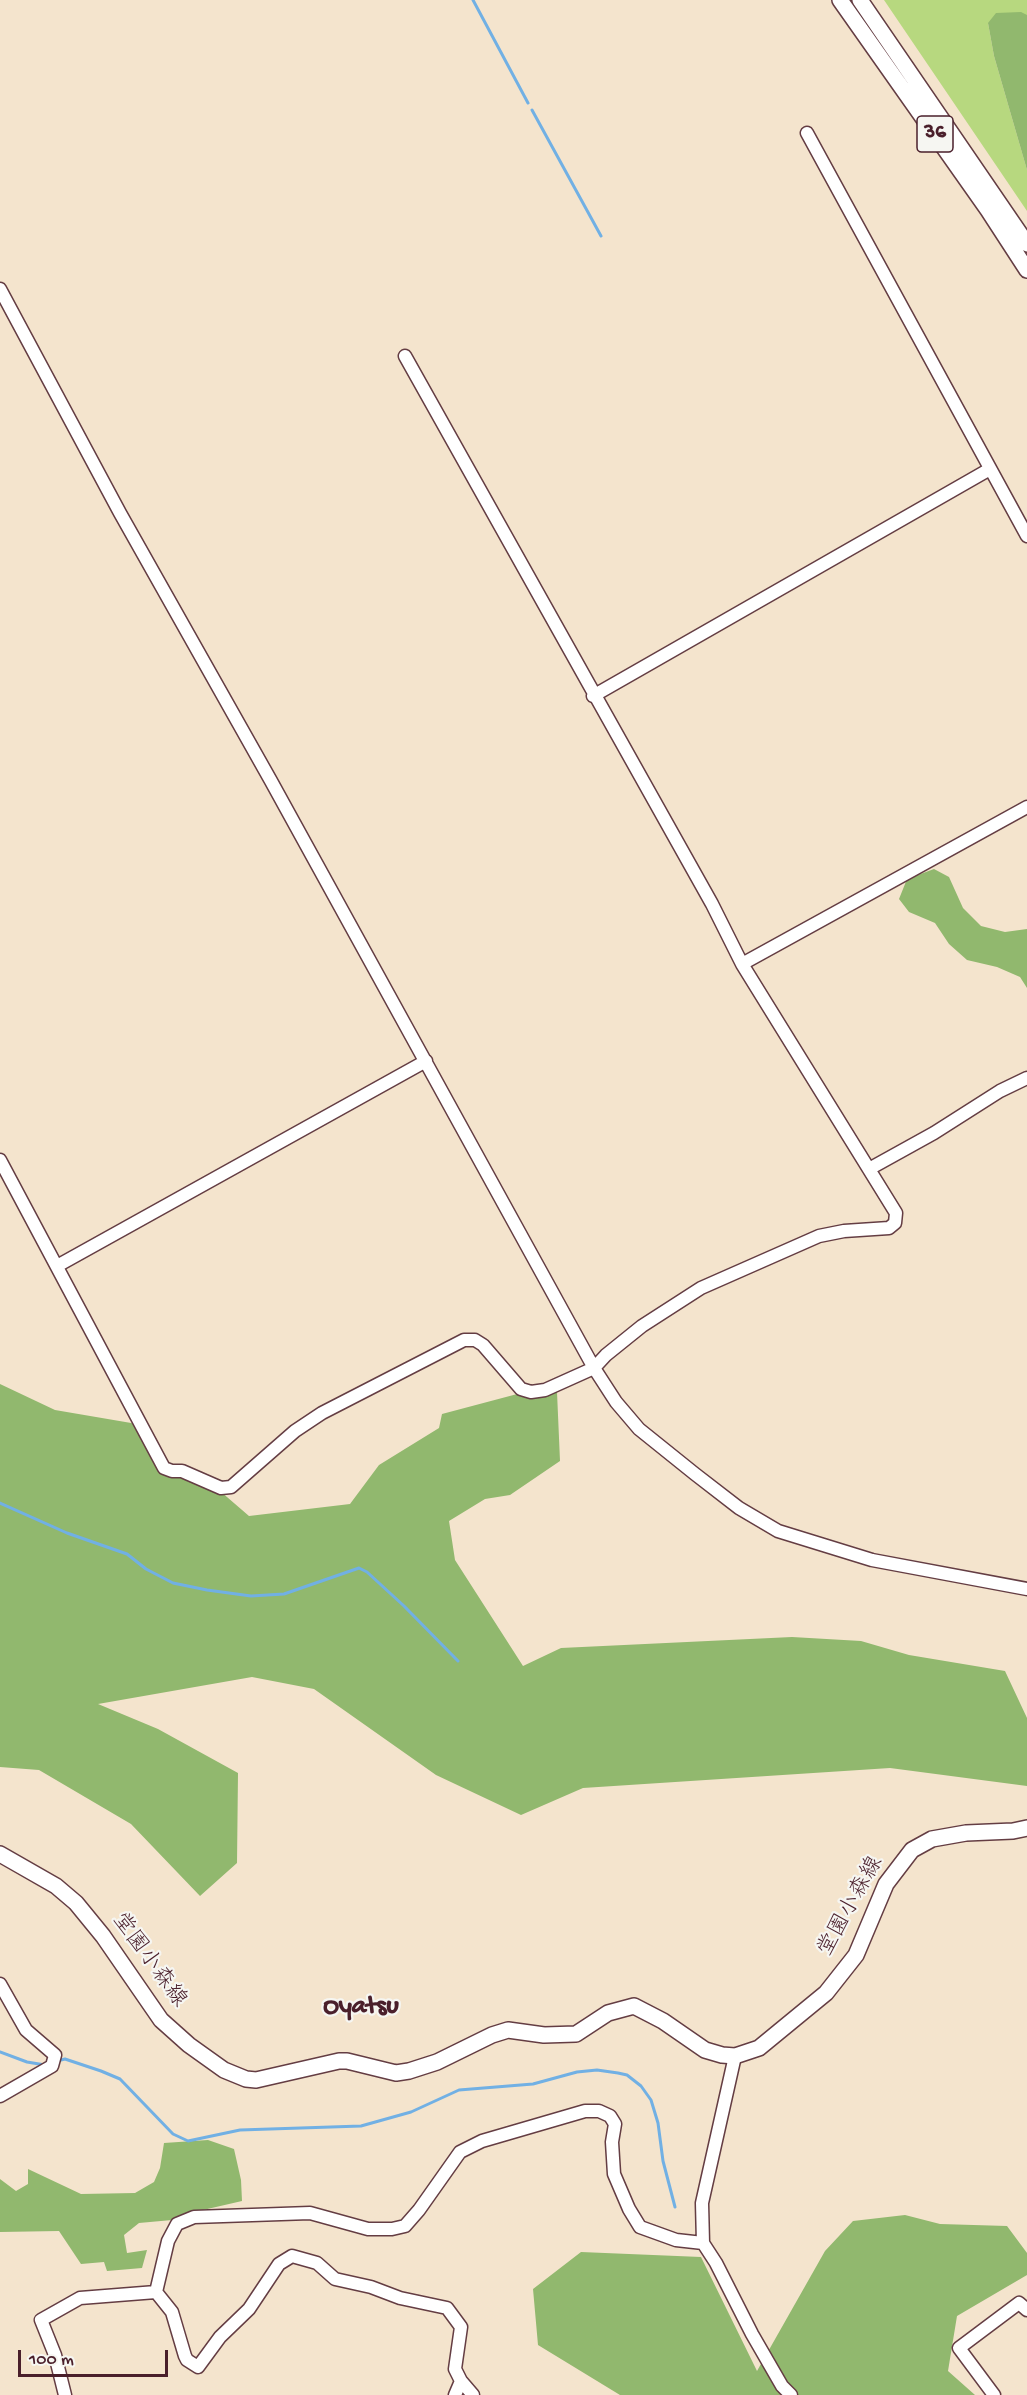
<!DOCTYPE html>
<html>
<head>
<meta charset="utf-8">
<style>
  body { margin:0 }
  #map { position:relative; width:1027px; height:2395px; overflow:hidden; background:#f4e4cd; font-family:"Gochi Hand",sans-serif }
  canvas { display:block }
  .scale { position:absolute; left:18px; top:2350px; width:150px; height:27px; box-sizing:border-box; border:3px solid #4a1f2b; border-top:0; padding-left:8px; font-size:18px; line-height:21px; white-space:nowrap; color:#4a1f2b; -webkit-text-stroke:4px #f6f6f2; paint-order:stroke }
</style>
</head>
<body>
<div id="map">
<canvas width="1027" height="2395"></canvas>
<div class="scale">100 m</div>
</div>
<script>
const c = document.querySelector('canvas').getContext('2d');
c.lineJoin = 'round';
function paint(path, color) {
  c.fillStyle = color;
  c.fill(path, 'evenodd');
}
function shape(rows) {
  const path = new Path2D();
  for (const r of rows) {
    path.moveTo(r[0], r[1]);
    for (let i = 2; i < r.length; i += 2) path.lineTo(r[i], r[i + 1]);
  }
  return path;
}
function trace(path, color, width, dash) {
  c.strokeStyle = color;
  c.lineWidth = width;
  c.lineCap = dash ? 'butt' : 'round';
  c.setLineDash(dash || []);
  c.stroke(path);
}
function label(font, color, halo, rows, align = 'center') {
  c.font = font + ' "Gochi Hand","Klee One",sans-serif';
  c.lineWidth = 4.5;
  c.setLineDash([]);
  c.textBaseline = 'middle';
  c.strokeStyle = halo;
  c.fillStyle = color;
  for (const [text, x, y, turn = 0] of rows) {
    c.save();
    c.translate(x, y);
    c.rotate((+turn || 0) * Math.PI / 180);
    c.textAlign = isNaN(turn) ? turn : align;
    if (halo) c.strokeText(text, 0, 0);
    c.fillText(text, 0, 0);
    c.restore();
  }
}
paint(shape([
  [884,0,1027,0,1027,62,988,23,994,56,1027,170,1027,211]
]), '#b7d87f');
paint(shape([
  [1021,12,1027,15,1027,170,994,56,988,23,996,13],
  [934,869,949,877,963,908,981,926,1005,932,1027,929,1027,988,1020,977,997,967,967,960,949,944,935,923,909,912,899,899,907,879],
  [0,1384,55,1410,137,1424,172,1473,220,1491,249,1516,350,1504,379,1465,439,1428,442,1414,521,1393,541,1396,557,1392,560,1461,510,1495,485,1499,449,1521,455,1560,523,1666,561,1648,792,1637,861,1641,909,1655,1005,1671,1027,1718,1027,1786,890,1768,583,1788,521,1815,436,1775,314,1689,252,1677,98,1704,158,1729,238,1773,237,1863,200,1896,131,1824,39,1770,0,1767],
  [208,2140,234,2149,241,2180,242,2201,203,2210,172,2220,139,2223,124,2235,127,2253,147,2250,142,2268,107,2271,104,2262,81,2264,59,2231,0,2232,0,2179,16,2191,28,2184,28,2169,81,2194,135,2193,154,2182,160,2168,164,2143],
  [905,2215,940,2224,1007,2226,1027,2253,1027,2275,957,2316,948,2371,975,2395,620,2395,538,2345,533,2289,581,2252,701,2257,757,2371,825,2251,853,2221]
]), '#91b86e');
trace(shape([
  [473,0,528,103],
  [532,110,601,236],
  [0,1503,67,1533,127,1554,146,1569,173,1583,207,1590,251,1596,284,1594,359,1568,367,1572,404,1606,458,1661],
  [0,2052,27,2062,45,2065],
  [57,2061,65,2059,101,2071,120,2079,173,2134,188,2141,240,2130,361,2126,411,2112,459,2090,533,2084,577,2072,597,2070,618,2073,627,2075,641,2086,651,2100,658,2123,663,2161,675,2207]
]), '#71b0e4', 3);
const minor = shape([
  [807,133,1027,536],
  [0,289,120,513,271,781,594,1368,616,1402,639,1429,695,1474,739,1508,778,1531,872,1560,1027,1589],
  [593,696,990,469],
  [742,964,1027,807],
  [0,1160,164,1468,172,1471,182,1471,221,1488,231,1487,295,1431,322,1413,464,1340,475,1340,483,1345,521,1389,531,1392,545,1390,594,1368,606,1355,642,1326,701,1288,819,1236,844,1231,889,1228,895,1223,896,1213,742,964,712,904,405,356],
  [869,1169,934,1133,1000,1091,1027,1078],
  [57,1266,426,1061],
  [0,1984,26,2030,55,2055,52,2066,0,2096],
  [735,2056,702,2203,703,2243,716,2263,752,2334,782,2386,791,2395],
  [156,2292,168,2241,177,2224,194,2217,310,2213,368,2229,392,2229,405,2226,419,2210,460,2152,482,2141,585,2111,599,2111,610,2116,615,2124,612,2142,614,2174,629,2209,640,2227,676,2240,703,2243],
  [156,2292,172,2312,185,2356,187,2360,198,2367,220,2337,249,2309,279,2264,292,2256,317,2263,335,2279,371,2287,400,2298,447,2308,461,2327,455,2369,461,2381,473,2395],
  [65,2395,55,2355,41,2320,80,2298,156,2292],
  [455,2395,461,2381],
  [994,2395,959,2348,1019,2303,1027,2310]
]);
const major = shape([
  [840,0,988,210,1027,270],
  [860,0,1027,244],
  [0,1854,56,1886,76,1903,103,1936,161,2020,189,2045,224,2070,246,2079,256,2080,339,2061,347,2061,396,2073,409,2071,437,2062,492,2035,508,2030,544,2035,576,2034,608,2013,634,2006,663,2021,705,2050,722,2055,735,2056,759,2048,826,1993,856,1955,886,1884,912,1850,932,1839,966,1833,1013,1831,1027,1828]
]);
trace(minor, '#643d43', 15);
trace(major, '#643d43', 18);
trace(minor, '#fff', 12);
trace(major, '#fff', 15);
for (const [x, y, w] of [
  [935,134,36]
]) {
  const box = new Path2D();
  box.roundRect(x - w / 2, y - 18, w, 36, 4.5);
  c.fillStyle = '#f6f6f2';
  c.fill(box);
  trace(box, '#4a1f2b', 1.5);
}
label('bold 21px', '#4a1f2b', null, [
  ["36",935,134]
]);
label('22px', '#4a1f2b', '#f6f6f2', [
  ["堂園小森線",852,1907,-61],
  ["堂園小森線",148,1961,54]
]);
label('bold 26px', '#4a1f2b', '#f6f6f2', [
  ["Oyatsu",361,2008]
]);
</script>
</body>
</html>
